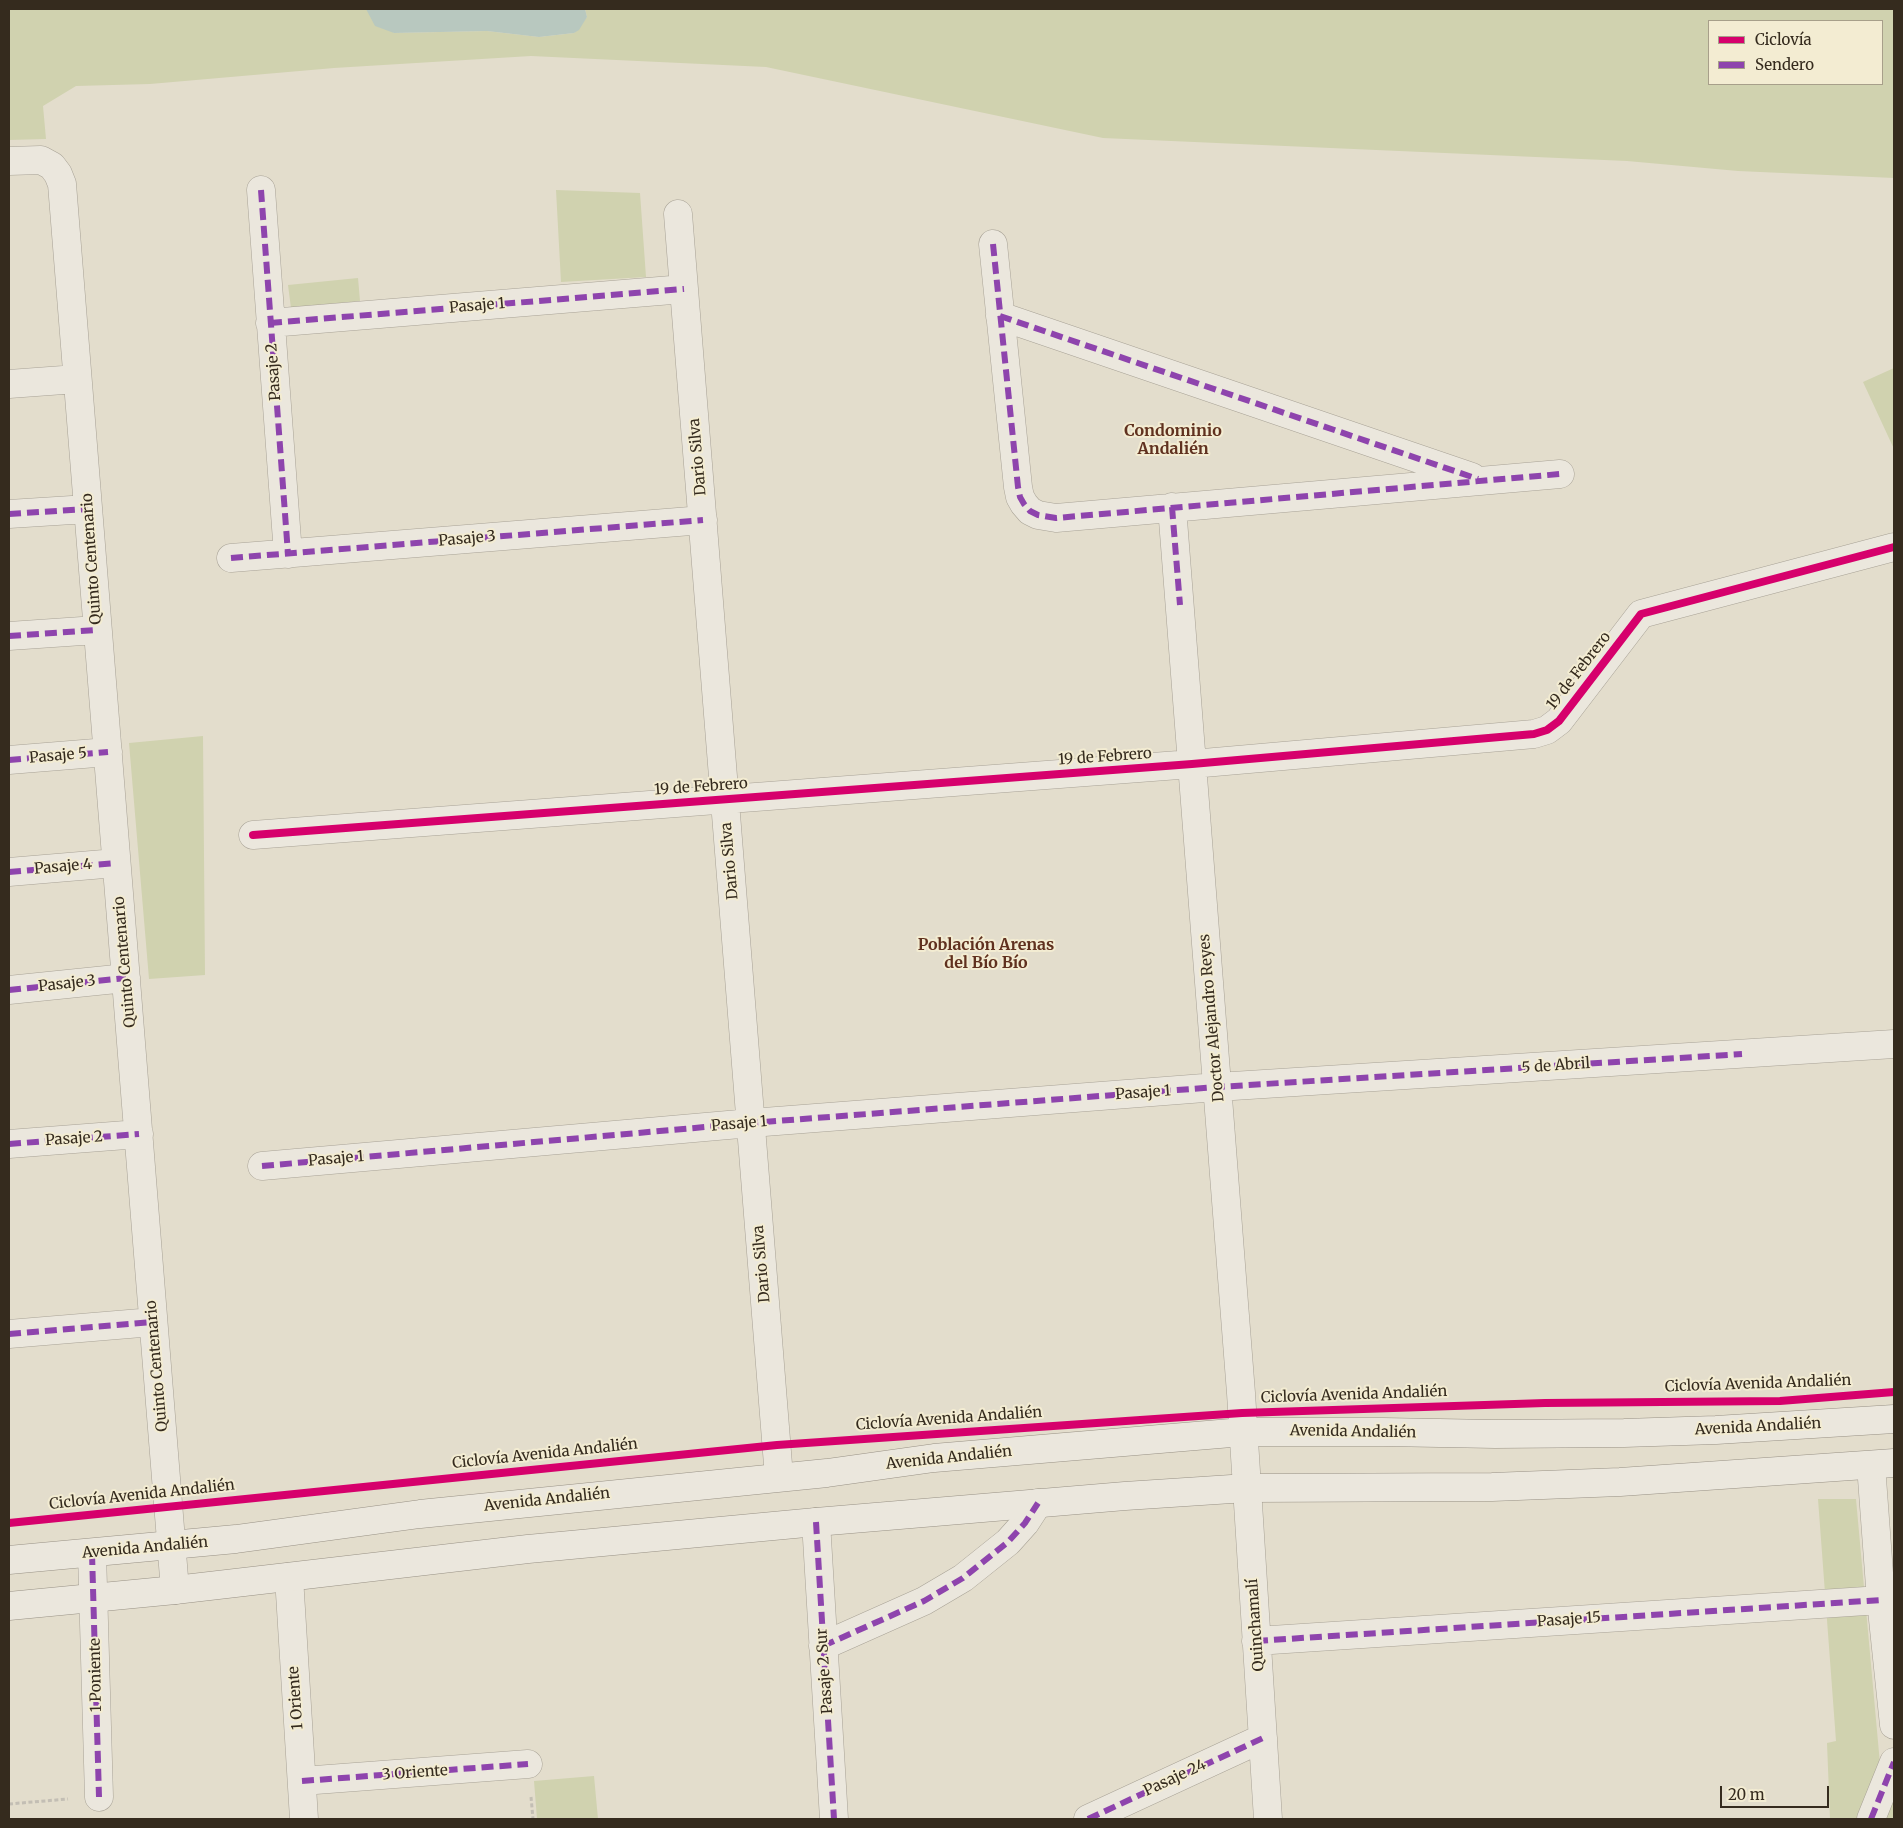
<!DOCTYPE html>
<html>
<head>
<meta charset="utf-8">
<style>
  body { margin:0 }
  #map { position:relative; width:1903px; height:1828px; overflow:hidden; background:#e3ddcc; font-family:Merriweather,serif }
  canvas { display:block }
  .frame { position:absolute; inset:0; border:10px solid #352b1e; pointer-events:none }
  .legend { position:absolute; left:1708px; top:20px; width:175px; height:65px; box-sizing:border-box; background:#f3ecd2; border:1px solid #a79f8a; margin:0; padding:6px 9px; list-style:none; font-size:15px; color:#352b1e }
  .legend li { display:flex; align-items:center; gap:10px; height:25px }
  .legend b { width:25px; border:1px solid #a79f8a }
  .scale { position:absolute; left:1720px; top:1786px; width:109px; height:22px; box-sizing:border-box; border:2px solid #352b1e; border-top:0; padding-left:6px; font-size:15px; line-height:18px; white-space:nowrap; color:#352b1e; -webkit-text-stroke:4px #f3ecd2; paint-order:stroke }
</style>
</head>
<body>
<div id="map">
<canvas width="1903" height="1828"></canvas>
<div class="frame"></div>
<ul class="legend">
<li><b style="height:6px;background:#d6006c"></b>Ciclovía</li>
<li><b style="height:6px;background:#8e44ad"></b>Sendero</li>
</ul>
<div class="scale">20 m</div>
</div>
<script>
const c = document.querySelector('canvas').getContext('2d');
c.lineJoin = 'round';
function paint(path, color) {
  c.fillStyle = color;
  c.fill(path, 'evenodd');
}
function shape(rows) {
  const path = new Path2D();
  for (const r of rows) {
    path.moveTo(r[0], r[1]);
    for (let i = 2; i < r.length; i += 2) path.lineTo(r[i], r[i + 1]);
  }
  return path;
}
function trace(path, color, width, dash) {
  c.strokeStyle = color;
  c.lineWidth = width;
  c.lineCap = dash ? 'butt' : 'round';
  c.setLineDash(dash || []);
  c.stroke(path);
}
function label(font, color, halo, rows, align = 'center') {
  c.font = font + ' Merriweather,serif';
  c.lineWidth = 4;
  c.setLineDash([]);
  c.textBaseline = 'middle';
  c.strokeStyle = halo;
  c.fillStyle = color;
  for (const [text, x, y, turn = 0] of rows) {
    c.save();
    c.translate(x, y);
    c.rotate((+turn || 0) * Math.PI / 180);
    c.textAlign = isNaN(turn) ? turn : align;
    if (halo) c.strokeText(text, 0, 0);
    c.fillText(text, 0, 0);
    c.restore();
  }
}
paint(shape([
  [9,9,366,9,394,33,487,31,539,37,574,33,587,17,585,9,1894,9,1894,178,1738,171,1627,161,1103,138,766,67,531,56,334,68,150,84,76,86,43,106,46,139,9,140],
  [1709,21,1882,21,1882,84,1709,84],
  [556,190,640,193,646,277,561,282],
  [358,278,360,301,291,308,288,285],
  [1894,368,1894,449,1863,382],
  [203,736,205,975,149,979,129,743],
  [1818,1499,1856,1499,1884,1808,1894,1794,1894,1819,1830,1819,1827,1743,1836,1741],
  [594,1776,598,1819,537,1819,534,1781]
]), '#d0d2af');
paint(shape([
  [366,9,585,9,587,17,579,30,574,33,539,37,487,31,394,33,375,26]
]), '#b8c8bf');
const minor = shape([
  [9,161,41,160,52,166,58,174,62,184,175,1590],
  [261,190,288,554],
  [678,214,779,1477],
  [993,244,1018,487,1020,497,1024,504,1030,511,1038,515,1056,518,1560,474],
  [1000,316,1472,477],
  [270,323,684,289],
  [9,384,77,379],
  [1172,507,1241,1393,1268,1819],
  [9,514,88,509],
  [231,558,703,520],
  [9,636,97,630],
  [9,760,108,752],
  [253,835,1192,764,1534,734,1547,730,1559,721,1641,614,1894,547],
  [9,872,116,863],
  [9,990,126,978],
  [9,1144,139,1134],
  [262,1166,751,1123,1217,1087,1894,1044],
  [9,1334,153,1322],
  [1871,1465,1881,1600,1894,1725],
  [816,1522,834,1819],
  [92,1553,99,1797],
  [289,1577,304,1819],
  [1256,1641,1881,1600],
  [823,1646,924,1601,963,1578,1008,1542,1025,1523,1038,1503],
  [302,1781,528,1764],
  [1088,1819,1263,1738],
  [1871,1819,1894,1762]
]);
const secondary = shape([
  [9,1560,236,1539,420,1514,827,1473,934,1458,1243,1432,1383,1432,1495,1434,1624,1433,1716,1430,1894,1419],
  [9,1606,175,1590,528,1549,816,1522,1125,1496,1247,1488,1492,1487,1620,1482,1894,1463]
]);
trace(minor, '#a8a296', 29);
trace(secondary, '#989185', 29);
trace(shape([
  [531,1797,533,1819],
  [9,1804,68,1799]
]), '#c3beb4', 3, [4, 2.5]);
trace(minor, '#ebe7dd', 28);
trace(secondary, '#ebe7dd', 28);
trace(shape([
  [261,190,288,554],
  [993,244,1018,487,1020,497,1024,504,1030,511,1038,515,1056,518,1560,474],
  [1000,316,1478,479],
  [270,323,684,289],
  [1172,507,1180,605],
  [9,514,88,509],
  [231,558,703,520],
  [9,636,97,630],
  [9,760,108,752],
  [9,872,116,863],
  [9,990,126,978],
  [9,1144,139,1134],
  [262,1166,751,1123,1217,1087,1742,1054],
  [9,1334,153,1322],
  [816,1522,834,1819],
  [92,1553,99,1797],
  [1256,1641,1881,1600],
  [823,1646,924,1601,963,1578,1008,1542,1025,1523,1038,1503],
  [302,1781,528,1764],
  [1088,1819,1263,1738],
  [1871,1819,1894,1762]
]), '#8e44ad', 6, [12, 6]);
trace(shape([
  [253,835,1192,764,1534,734,1547,730,1559,721,1641,614,1894,547],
  [9,1523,777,1445,1242,1413,1545,1403,1780,1401,1894,1392]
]), '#d6006c', 8);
label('15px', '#352b1e', '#f3ecd2', [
  ["Pasaje 1",477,306,-5],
  ["Pasaje 2",274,372,-94],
  ["Dario Silva",698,457,-95],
  ["Pasaje 3",467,539,-5],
  ["Quinto Centenario",92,559,-94],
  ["19 de Febrero",1579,671,-52],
  ["Pasaje 5",58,756,-5],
  ["19 de Febrero",1105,757,-4],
  ["19 de Febrero",701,787,-4],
  ["Dario Silva",730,861,-95],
  ["Pasaje 4",63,867,-5],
  ["Quinto Centenario",125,962,-95],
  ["Pasaje 3",67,984,-6],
  ["Doctor Alejandro Reyes",1212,1018,-95],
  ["5 de Abril",1556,1066,-4],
  ["Pasaje 1",1143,1093,-4],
  ["Pasaje 1",739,1124,-5],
  ["Pasaje 2",74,1139,-4],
  ["Pasaje 1",336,1159,-5],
  ["Dario Silva",762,1264,-95],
  ["Quinto Centenario",157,1366,-95],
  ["Ciclovía Avenida Andalién",1758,1384,-2],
  ["Ciclovía Avenida Andalién",1354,1395,-2],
  ["Ciclovía Avenida Andalién",949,1419,-4],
  ["Avenida Andalién",1758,1427,-3],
  ["Avenida Andalién",1353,1432,1],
  ["Ciclovía Avenida Andalién",545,1454,-6],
  ["Avenida Andalién",949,1458,-6],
  ["Ciclovía Avenida Andalién",142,1495,-6],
  ["Avenida Andalién",547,1500,-6],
  ["Avenida Andalién",145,1548,-5],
  ["Pasaje 15",1569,1620,-4],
  ["Quinchamalí",1256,1625,-94],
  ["Pasaje 2 Sur",825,1671,-94],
  ["1 Poniente",96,1675,-91],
  ["1 Oriente",296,1698,-94],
  ["3 Oriente",415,1773,-4],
  ["Pasaje 24",1175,1778,-25]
]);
label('bold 16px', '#60311f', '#f3ecd2', [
  ["Condominio",1173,431],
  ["Andalién",1173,449],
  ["Población Arenas",986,945],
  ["del Bío Bío",986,963]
]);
</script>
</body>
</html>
